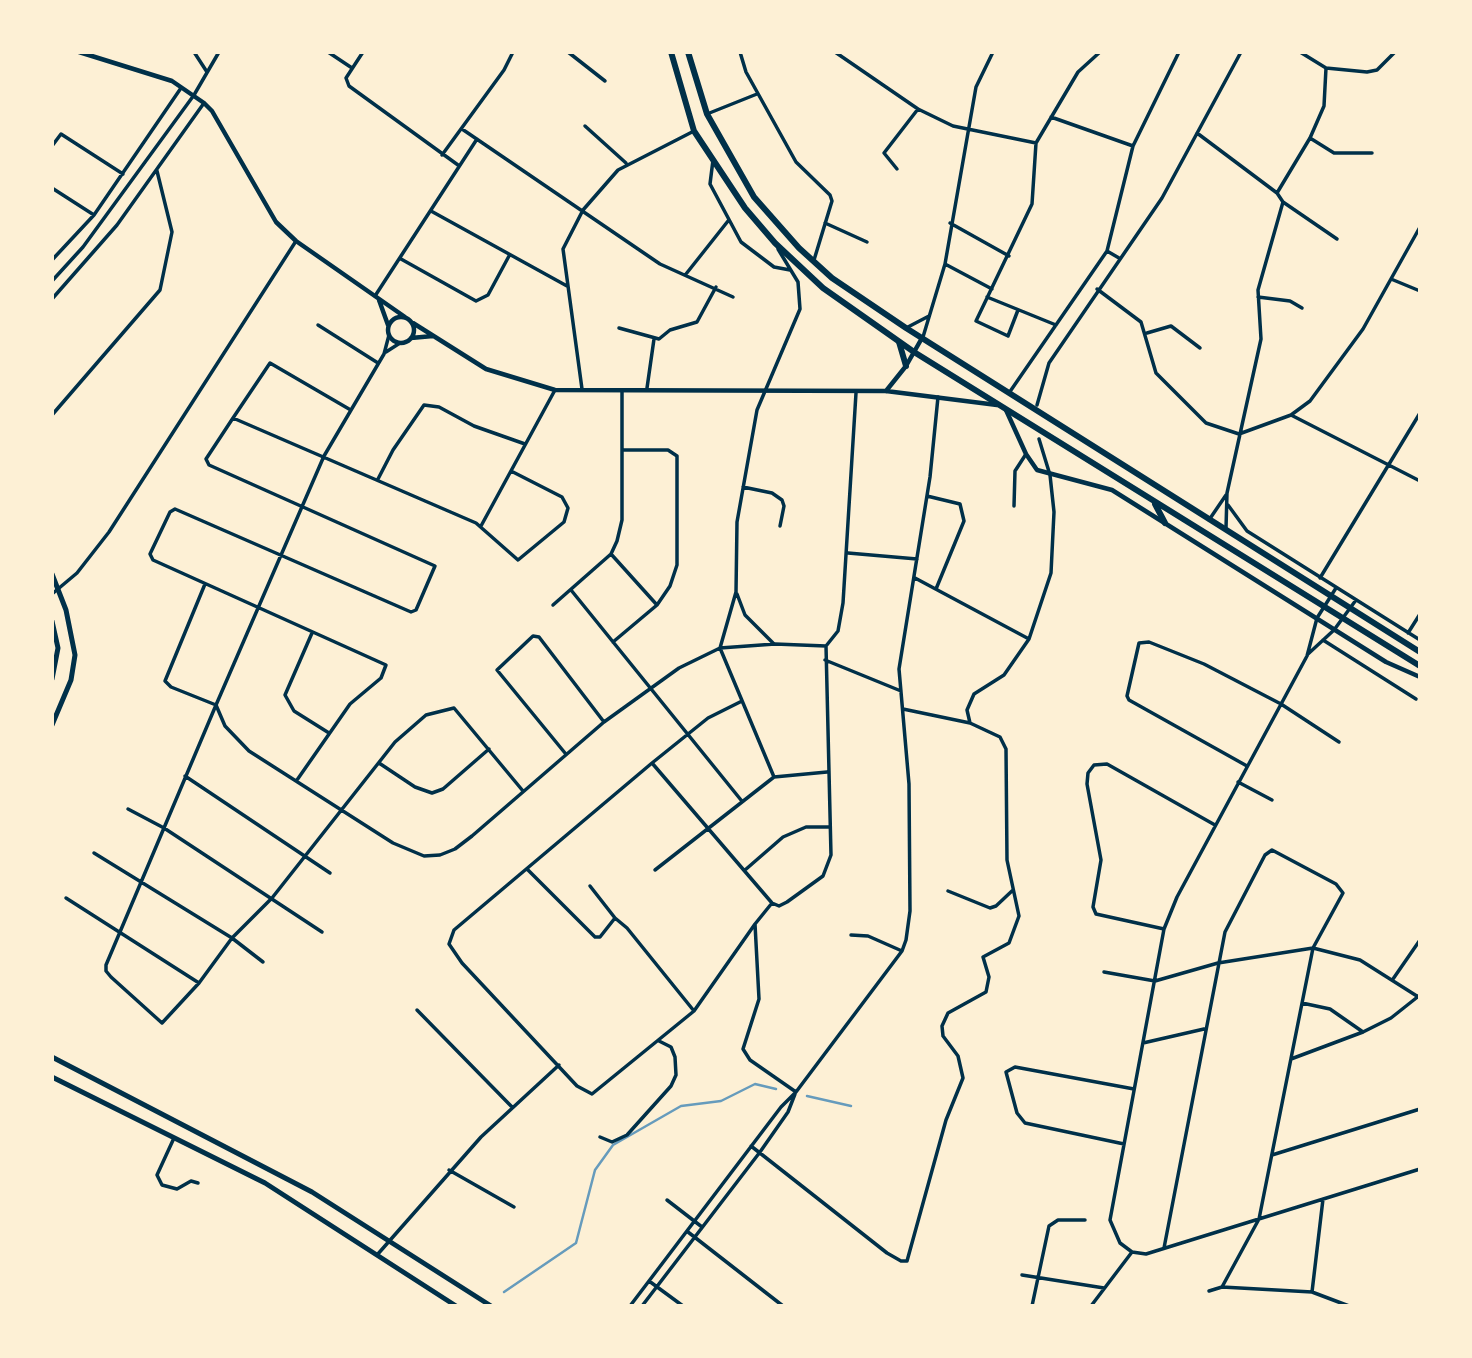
<!DOCTYPE html>
<html>
<head>
<meta charset="utf-8">
<style>
  body { margin:0 }
  #map { position:relative; width:1472px; height:1358px; overflow:hidden; background:#fdf0d5; font-family:"Nunito Sans",sans-serif }
  canvas { display:block }
  .frame { position:absolute; inset:0; border:54px solid #fdf0d5; pointer-events:none }
</style>
</head>
<body>
<div id="map">
<canvas width="1472" height="1358"></canvas>
<div class="frame"></div>
</div>
<script>
const c = document.querySelector('canvas').getContext('2d');
c.lineJoin = 'round';
function shape(rows) {
  const path = new Path2D();
  for (const r of rows) {
    if (r.length === 3) {
      path.moveTo(r[0] + r[2], r[1]);
      path.arc(r[0], r[1], r[2], 0, 2 * Math.PI);
      continue;
    }
    path.moveTo(r[0], r[1]);
    for (let i = 2; i < r.length; i += 2) path.lineTo(r[i], r[i + 1]);
  }
  return path;
}
function trace(path, color, width, dash) {
  c.strokeStyle = color;
  c.lineWidth = width;
  c.lineCap = dash ? 'butt' : 'round';
  c.setLineDash(dash || []);
  c.stroke(path);
}
trace(shape([
  [807,1096,851,1106],
  [504,1292,576,1243,595,1170,613,1145,681,1106,721,1101,755,1084,776,1089]
]), '#669bbc', 2.5);
trace(shape([
  [194,52,207,72],
  [328,52,352,68],
  [363,52,346,78,349,86,458,165],
  [568,52,605,81],
  [740,52,746,72,796,162,830,195,832,201,814,260],
  [835,52,918,109,953,126,1036,143],
  [1326,68,1367,72,1377,70,1395,52],
  [707,114,757,94],
  [1051,117,1133,146],
  [585,126,626,163],
  [462,129,660,264,733,297],
  [1197,133,1277,193,1283,202,1337,239],
  [1310,138,1334,153,1372,153],
  [52,146,61,134,123,174],
  [442,155,504,70,513,52],
  [713,160,710,184,741,242,774,267,790,270],
  [897,169,884,153,918,109],
  [52,188,94,215],
  [1277,193,1310,138,1324,106,1326,68,1300,52],
  [431,211,567,286],
  [825,223,867,242],
  [950,223,1009,256],
  [1107,251,1119,258],
  [401,259,476,301,488,295,509,256],
  [52,260,94,215,181,88],
  [945,264,992,289],
  [686,274,728,221],
  [1391,279,1420,291],
  [52,281,83,247,194,95,219,52],
  [1097,289,1141,322,1156,373,1206,423,1239,434,1291,415,1310,401,1363,329,1420,227],
  [375,296,477,139],
  [987,297,1056,325],
  [1258,297,1290,301,1302,308],
  [52,299,117,225,204,103],
  [1018,310,1008,336,976,321,1032,204,1036,143,1078,72,1100,52],
  [318,325,378,363],
  [619,328,659,339,670,330,697,322,716,287],
  [906,328,929,316],
  [1147,333,1171,326,1200,348],
  [389,335,384,354,324,456,216,705,225,726,249,751,393,843,424,856,440,855,455,849,472,836,604,722,679,668,720,648,775,644,826,646],
  [923,337,945,264,976,87,993,52],
  [386,352,400,343],
  [647,388,654,339],
  [582,389,563,249,583,210,618,170,694,131],
  [1009,393,1107,251,1133,146,1179,52],
  [1037,405,1049,363,1162,198,1241,52],
  [52,415,160,290,172,232,157,171],
  [1291,415,1420,481],
  [233,418,270,363,349,409],
  [378,479,393,450,424,405,439,407,474,426,525,444],
  [743,487,772,493,782,500,784,506,780,526],
  [927,496,960,504,964,521,936,589],
  [1228,505,1247,531,1420,640],
  [1014,506,1015,471,1026,454],
  [1209,520,1226,495],
  [481,526,555,390],
  [1226,528,1227,493,1261,339,1258,290,1283,202],
  [848,553,917,559],
  [611,554,657,605],
  [915,578,1029,639],
  [1320,578,1420,413],
  [205,584,165,681,171,687,216,705,106,965,106,971,111,977,162,1023,199,983,232,938,272,898,395,742,426,715,454,708,523,791],
  [1336,588,1317,618,1307,656,1177,897,1164,929,1110,1220,1120,1243,1132,1252,1146,1254,1420,1169],
  [571,590,741,800],
  [52,594,77,573,109,532,296,241],
  [737,594,745,615,773,643],
  [553,605,611,554,617,541,622,520,622,390],
  [312,633,285,695,294,711,329,733],
  [1408,633,1420,614],
  [1323,640,1416,699],
  [613,642,657,605,670,586,677,565,677,456,668,450,624,450],
  [720,648,736,592,737,522,757,410,800,309,798,282,778,249],
  [720,648,774,777],
  [1308,654,1334,630,1356,600],
  [825,660,901,691],
  [742,701,708,718,652,763,454,930,449,944,462,963,577,1086,592,1094,694,1011,755,924],
  [903,709,970,723],
  [565,753,497,670,533,636,539,637,604,722],
  [379,763,415,787,432,793,443,789,489,749],
  [652,763,772,903,779,906,787,902,823,876,831,855,826,646,838,631,843,603,856,393],
  [1247,766,1129,700,1127,696,1139,643,1149,642,1204,664,1281,704,1339,742],
  [185,776,330,873],
  [297,780,350,704,381,678,386,665,153,560,150,554,170,512,175,509,411,612,416,610,435,566,209,465,206,459,233,418,476,523,518,560,564,522,568,508,562,497,511,471],
  [1238,782,1272,800],
  [128,809,164,828,322,932],
  [94,853,232,938,263,962],
  [527,869,595,937,600,937,615,918,590,886],
  [655,870,774,777,827,772],
  [745,870,783,837,806,827,830,827],
  [948,891,990,908,996,906,1013,890],
  [66,898,199,983],
  [772,903,755,924,759,999,743,1049,750,1060,796,1092],
  [615,918,627,928,694,1011],
  [1164,929,1096,914,1093,907,1101,860,1087,784,1088,773,1094,765,1107,764,1215,825],
  [851,935,868,936,902,951],
  [1104,972,1155,981,1218,963,1313,948,1360,960,1420,998],
  [1393,979,1420,940],
  [1302,1003,1330,1009,1363,1032],
  [417,1010,512,1107],
  [1143,1043,1204,1029],
  [1291,1059,1363,1032,1391,1018,1420,995],
  [600,1137,612,1142,627,1135,671,1086,676,1075,675,1057,671,1047,659,1041],
  [174,1138,157,1175,162,1185,177,1189,191,1181,198,1183],
  [1124,1144,1025,1123,1017,1113,1006,1072,1015,1067,1134,1089],
  [751,1146,887,1253,901,1261,907,1261,946,1120,963,1078,958,1056,943,1036,942,1026,948,1013,986,992,989,977,983,957,1009,943,1019,916,1007,860,1006,749,1000,737,970,723,967,710,974,694,1004,675,1029,639,1051,573,1054,512,1050,475,1039,439],
  [1272,1155,1420,1109],
  [449,1170,514,1207],
  [667,1200,702,1227],
  [688,1232,783,1306],
  [1164,1248,1225,932,1265,855,1272,850,1336,884,1343,893,1313,948,1259,1219,1222,1287,1209,1291],
  [377,1255,481,1137,559,1065],
  [1022,1275,1104,1288],
  [649,1281,683,1306],
  [1222,1287,1312,1292,1349,1306],
  [1312,1292,1323,1199],
  [630,1306,781,1107,796,1092,902,951,906,940,910,911,909,784,899,669,930,477,938,397],
  [642,1306,760,1152,788,1112,795,1094],
  [1032,1306,1049,1226,1058,1220,1085,1220],
  [1091,1306,1132,1252]
]), '#003049', 3.5);
trace(shape([
  [79,52,172,81,204,103,212,111,276,222,296,241,405,317],
  [379,300,388,325],
  [401,330,13],
  [413,323,486,369,555,390,886,391,997,405],
  [411,338,433,336],
  [886,391,906,366,922,338],
  [1006,410,1026,454,1037,470,1112,490,1386,662,1420,677]
]), '#003049', 4.5);
trace(shape([
  [52,574,66,610,75,655,71,680,52,725],
  [52,621,58,648,52,679],
  [52,1057,312,1192,491,1306],
  [52,1077,265,1183,456,1306]
]), '#003049', 5);
trace(shape([
  [671,52,694,131,745,208,775,243,823,288,914,352,1420,666],
  [688,52,707,114,754,197,799,248,832,278,906,328,1420,652],
  [1155,504,1165,523]
]), '#003049', 6);
trace(shape([
  [899,342,906,366]
]), '#003049', 6);
</script>
</body>
</html>
